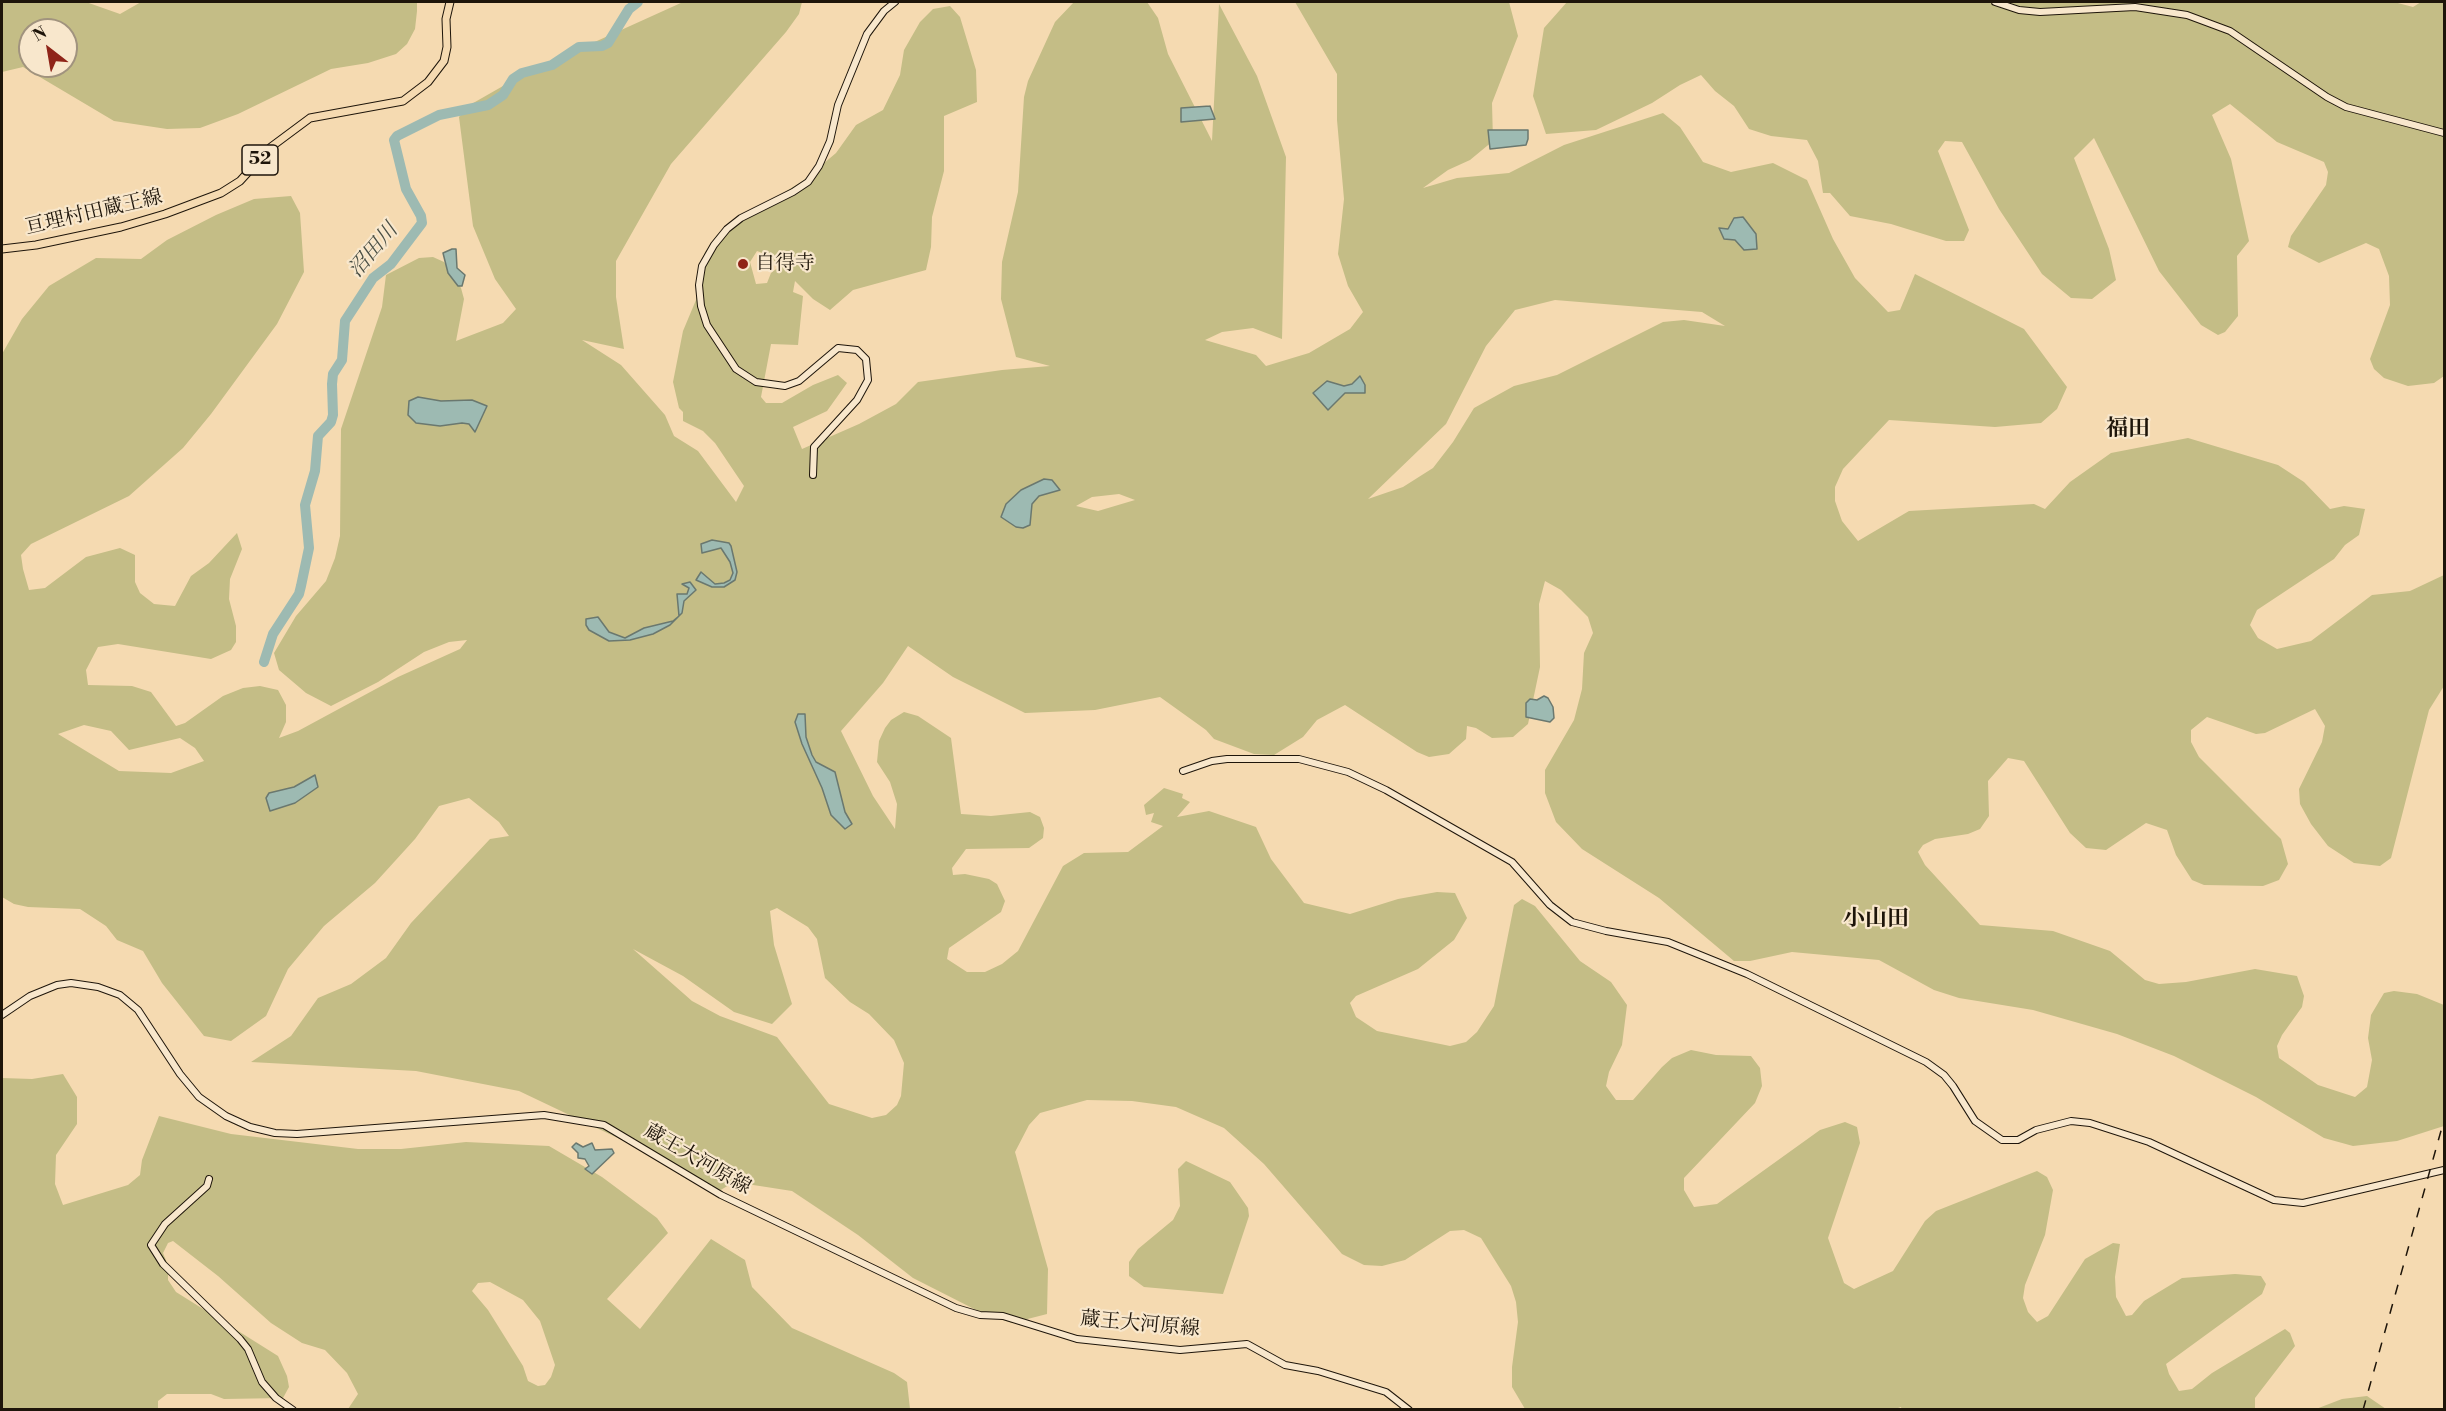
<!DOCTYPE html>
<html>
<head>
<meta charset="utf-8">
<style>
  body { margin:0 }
  #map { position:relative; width:2446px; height:1411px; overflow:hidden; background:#f5dab1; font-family:"Libre Bodoni",serif }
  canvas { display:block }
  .frame { position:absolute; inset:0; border:3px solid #1e150a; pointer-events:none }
  .north { position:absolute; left:18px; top:18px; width:60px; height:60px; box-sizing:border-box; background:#f8e7cc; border:2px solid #a1937e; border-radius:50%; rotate:329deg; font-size:16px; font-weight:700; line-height:24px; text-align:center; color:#1e150a }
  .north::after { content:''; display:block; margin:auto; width:21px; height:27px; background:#8f2418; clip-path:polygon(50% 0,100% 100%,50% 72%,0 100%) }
</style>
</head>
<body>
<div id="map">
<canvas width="2446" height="1411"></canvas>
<div class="frame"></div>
<div class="north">N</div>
</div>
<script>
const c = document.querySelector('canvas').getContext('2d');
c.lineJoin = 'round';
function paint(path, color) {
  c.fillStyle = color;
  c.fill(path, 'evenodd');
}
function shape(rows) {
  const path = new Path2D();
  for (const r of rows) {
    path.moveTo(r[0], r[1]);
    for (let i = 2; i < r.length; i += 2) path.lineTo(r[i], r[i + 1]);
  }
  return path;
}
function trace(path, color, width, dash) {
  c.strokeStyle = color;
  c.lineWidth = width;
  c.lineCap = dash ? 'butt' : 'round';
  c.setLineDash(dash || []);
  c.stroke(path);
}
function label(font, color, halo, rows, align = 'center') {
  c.font = font + ' "Libre Bodoni","Noto Serif JP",serif';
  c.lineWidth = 4.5;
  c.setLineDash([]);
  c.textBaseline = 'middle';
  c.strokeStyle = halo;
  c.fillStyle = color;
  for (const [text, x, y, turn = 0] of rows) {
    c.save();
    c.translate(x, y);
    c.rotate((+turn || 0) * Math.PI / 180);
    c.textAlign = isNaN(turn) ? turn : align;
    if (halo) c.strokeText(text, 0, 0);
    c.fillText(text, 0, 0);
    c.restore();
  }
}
paint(shape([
  [2,2,86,2,120,14,141,2,417,2,417,11,415,29,407,44,396,54,368,63,331,69,238,114,200,128,167,129,114,121,23,67,2,72],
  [30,30,66,30,66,66,30,66],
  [683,2,802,2,799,14,786,32,671,164,616,261,616,297,624,349,582,340,621,365,665,415,674,436,698,451,736,502,744,486,715,443,703,431,683,421,683,412,679,408,673,382,683,331,696,300,697,274,705,252,717,235,804,180,836,153,856,125,883,110,900,75,904,50,920,22,933,9,950,6,960,17,976,70,977,102,944,116,944,171,932,217,931,247,926,270,853,290,830,310,813,299,795,281,793,292,803,296,798,345,771,344,761,397,766,403,782,403,813,385,838,375,847,383,827,411,793,427,802,449,859,424,896,404,918,382,1002,370,1050,366,1016,357,1001,299,1002,262,1018,192,1024,97,1028,81,1055,22,1074,2,1147,2,1158,18,1168,54,1212,141,1219,4,1257,76,1286,157,1282,339,1253,328,1222,332,1205,340,1256,355,1266,366,1309,353,1350,329,1363,312,1348,286,1338,254,1344,199,1337,120,1337,74,1295,2,1509,2,1518,36,1492,103,1493,141,1470,160,1448,170,1423,188,1457,178,1509,173,1564,145,1663,113,1680,127,1703,162,1731,172,1773,163,1807,180,1833,239,1855,278,1888,312,1900,310,1915,274,2024,329,2067,387,2057,409,2041,423,1995,427,1889,420,1843,469,1835,487,1835,501,1842,521,1858,541,1909,511,2034,504,2045,509,2070,482,2111,453,2188,438,2278,465,2304,482,2330,509,2344,506,2365,509,2359,535,2345,545,2334,559,2257,610,2250,625,2258,638,2277,649,2311,641,2372,595,2410,591,2444,575,2444,686,2429,710,2391,858,2380,866,2354,863,2328,846,2311,824,2300,804,2299,789,2322,742,2325,726,2315,709,2265,733,2256,734,2207,717,2191,730,2191,742,2199,757,2281,839,2288,864,2279,880,2263,886,2204,885,2192,880,2176,855,2167,830,2146,823,2106,850,2086,848,2070,833,2024,761,2008,758,1988,781,1989,816,1980,829,1968,834,1935,839,1923,845,1918,852,1925,865,1980,925,2053,931,2110,951,2145,980,2159,984,2186,982,2255,969,2297,976,2304,996,2302,1007,2282,1035,2277,1046,2279,1058,2318,1085,2355,1097,2367,1087,2372,1060,2368,1038,2371,1015,2384,993,2394,991,2417,994,2444,1005,2444,1126,2397,1141,2353,1146,2324,1138,2256,1097,2174,1056,2117,1034,2033,1010,1959,998,1934,990,1879,960,1792,952,1750,961,1734,961,1659,898,1582,849,1556,822,1545,793,1545,770,1574,720,1582,689,1584,653,1593,633,1588,617,1561,590,1545,581,1539,604,1540,667,1528,724,1513,737,1492,738,1476,728,1467,726,1466,739,1449,754,1429,757,1417,752,1345,705,1317,720,1303,737,1274,755,1254,754,1214,739,1206,730,1160,697,1095,710,1025,713,953,677,908,646,883,683,841,731,873,796,895,829,897,804,890,782,877,762,879,741,885,728,891,720,904,712,918,716,951,738,961,814,991,816,1030,812,1040,817,1044,828,1043,838,1029,848,966,849,952,868,953,875,965,874,989,879,997,884,1005,901,1001,912,949,948,947,959,967,972,985,972,1002,964,1018,951,1063,866,1084,853,1128,852,1163,826,1151,822,1154,813,1146,815,1144,805,1164,788,1183,794,1182,798,1190,802,1177,817,1209,811,1256,827,1271,859,1304,903,1350,914,1398,899,1437,892,1455,893,1467,918,1454,940,1418,969,1356,996,1350,1003,1356,1017,1377,1031,1450,1046,1466,1042,1477,1032,1494,1006,1514,905,1522,899,1535,906,1580,961,1611,982,1627,1005,1622,1045,1609,1072,1606,1086,1616,1100,1633,1100,1662,1067,1672,1058,1691,1050,1716,1055,1751,1056,1760,1068,1762,1086,1755,1103,1684,1178,1684,1190,1694,1207,1717,1204,1820,1130,1845,1122,1857,1127,1860,1143,1828,1238,1844,1283,1854,1289,1893,1271,1925,1221,1936,1211,2037,1171,2047,1177,2053,1190,2045,1235,2025,1285,2023,1298,2028,1312,2037,1322,2048,1316,2085,1259,2113,1243,2120,1244,2115,1277,2116,1297,2126,1316,2132,1315,2144,1301,2182,1278,2235,1274,2261,1276,2266,1284,2262,1294,2166,1364,2169,1374,2179,1391,2192,1389,2212,1373,2285,1329,2290,1333,2295,1346,2255,1398,2255,1409,1902,1410,1901,1407,1892,1410,1525,1409,1512,1387,1512,1367,1518,1322,1516,1302,1511,1286,1481,1238,1464,1230,1450,1231,1405,1260,1382,1266,1364,1265,1342,1254,1264,1164,1224,1128,1176,1107,1132,1101,1087,1100,1040,1113,1029,1125,1015,1152,1048,1269,1047,1314,1012,1323,982,1313,913,1278,858,1235,792,1191,734,1182,714,1194,664,1160,519,1091,416,1071,251,1062,291,1036,318,998,351,984,386,958,411,923,490,839,509,836,499,822,469,798,439,806,415,839,375,883,324,926,288,969,266,1016,231,1041,204,1036,162,983,143,951,117,940,106,926,80,909,28,907,14,904,2,897,2,354,22,319,49,286,96,258,141,259,167,240,216,215,254,199,291,196,300,213,304,272,277,324,211,414,183,448,129,496,31,544,21,555,23,569,29,590,45,588,86,557,120,548,135,555,135,582,140,593,154,604,175,606,191,576,209,563,237,533,242,549,230,579,229,599,236,626,236,642,231,650,211,659,118,644,98,647,86,670,88,685,132,686,151,692,176,726,185,723,223,696,243,688,260,686,278,690,286,705,286,722,279,738,298,731,398,677,460,649,467,640,449,642,424,652,378,682,331,706,306,693,279,670,274,653,296,616,326,581,335,558,340,536,341,429,382,307,386,275,419,258,433,257,444,262,461,288,464,299,456,341,503,323,516,309,495,279,473,226,459,117,468,106,524,74],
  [757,251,768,255,780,266,771,273,767,283,756,284,750,262],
  [1555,300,1702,312,1725,326,1684,320,1663,322,1557,375,1514,386,1474,408,1453,442,1433,468,1403,487,1368,499,1446,424,1486,346,1515,310],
  [1119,494,1135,500,1098,511,1076,506,1092,497],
  [84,725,111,731,129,750,180,738,195,748,204,761,171,773,119,771,58,734],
  [777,908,808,927,817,939,825,978,850,1002,869,1014,894,1040,904,1063,901,1096,897,1105,886,1115,872,1118,829,1104,777,1037,720,1016,692,1001,633,949,683,976,734,1012,772,1024,792,1004,774,945,770,911],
  [1567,2,2394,2,2413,7,2421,2,2444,2,2444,376,2434,383,2408,386,2384,378,2374,369,2370,359,2390,305,2389,276,2379,249,2366,243,2319,263,2288,247,2291,236,2326,185,2328,172,2324,162,2277,142,2230,104,2212,115,2231,159,2249,241,2237,256,2238,316,2225,332,2218,335,2201,325,2159,271,2094,138,2074,158,2109,249,2116,280,2092,299,2071,298,2042,274,1999,209,1962,142,1945,141,1938,151,1969,230,1964,241,1946,241,1891,224,1850,216,1830,193,1823,193,1818,161,1807,140,1771,136,1749,129,1734,106,1715,91,1701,75,1680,85,1652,103,1596,130,1546,134,1533,96,1544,28],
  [63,1074,77,1097,77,1124,56,1155,55,1184,63,1205,128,1185,140,1175,142,1160,159,1116,231,1134,358,1149,401,1149,466,1142,549,1146,602,1177,657,1218,668,1233,607,1299,640,1329,711,1239,745,1260,752,1287,792,1328,894,1373,907,1382,910,1409,348,1409,358,1394,347,1373,325,1350,302,1343,271,1323,218,1276,173,1241,168,1243,163,1253,168,1265,168,1280,176,1292,278,1356,287,1376,289,1387,283,1398,224,1399,211,1394,167,1394,158,1401,158,1409,2,1410,2,1078,32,1079],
  [490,1282,523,1300,540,1321,555,1365,551,1377,545,1385,538,1386,528,1381,523,1366,488,1310,472,1291,478,1283],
  [1186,1161,1230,1182,1248,1208,1249,1216,1223,1294,1144,1287,1129,1276,1129,1262,1138,1249,1173,1220,1180,1206,1178,1169],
  [2367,1396,2386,1409,2316,1409,2342,1399]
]), '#c4bd86');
const water = shape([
  [1210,106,1215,119,1181,122,1181,108,1210,106],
  [1488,130,1528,130,1528,139,1526,145,1490,149,1488,130],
  [1743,217,1756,234,1757,249,1744,250,1735,240,1724,239,1719,228,1728,229,1734,218,1743,217],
  [452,249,456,249,457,268,465,275,462,286,458,286,448,273,443,253,452,249],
  [1360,376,1365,385,1365,393,1345,393,1328,410,1313,393,1327,381,1344,386,1352,384,1360,376],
  [418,397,441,401,472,400,487,406,475,432,469,424,462,423,440,426,416,423,408,415,409,401,418,397],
  [1044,479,1052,480,1060,490,1039,496,1032,504,1030,525,1023,528,1016,527,1001,517,1006,504,1021,490,1044,479],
  [712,540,729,543,731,546,737,572,735,580,724,587,712,587,696,580,701,572,715,584,724,583,730,580,733,573,730,562,721,548,702,553,701,544,712,540],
  [690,582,696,590,684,601,682,613,670,625,653,634,630,640,609,641,589,630,586,625,586,619,598,617,609,632,625,638,644,628,673,621,679,616,677,594,687,594,689,588,682,584,690,582],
  [1544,696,1548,698,1553,707,1554,718,1550,722,1526,717,1526,703,1530,699,1537,700,1544,696],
  [798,714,805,714,806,737,812,755,816,762,835,772,845,812,852,824,845,829,831,815,822,788,802,744,795,722,798,714],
  [315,775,318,787,295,803,270,811,266,798,269,793,294,787,315,775],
  [576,1143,583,1147,592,1143,595,1150,612,1149,614,1153,592,1174,585,1169,589,1166,585,1159,578,1158,578,1153,572,1147,576,1143]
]);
paint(water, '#9dbab2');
trace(water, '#6a786f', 1.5);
trace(shape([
  [264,662,273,634,299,594,301,586,309,548,305,505,315,471,318,436,331,422,333,415,332,384,333,374,342,360,345,321,373,278,391,264,422,223,421,216,406,189,394,140,397,136,439,115,488,105,503,95,513,79,522,73,552,65,579,47,602,46,608,43,629,9,638,2]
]), '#9dbab2', 10);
const secondary = shape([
  [1995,2,2019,10,2040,12,2135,7,2187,15,2230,31,2327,97,2346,107,2444,133],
  [813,475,814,447,857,400,868,380,866,359,857,350,838,348,799,381,785,386,756,382,736,369,707,325,701,306,699,285,702,266,714,245,727,229,741,218,793,192,808,182,819,166,830,141,838,105,867,34,884,11,895,2],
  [1183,771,1212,761,1227,759,1299,759,1348,772,1386,790,1512,862,1550,905,1572,922,1606,931,1668,942,1747,974,1926,1062,1944,1075,1953,1086,1975,1121,2002,1140,2018,1140,2036,1130,2071,1121,2090,1123,2149,1142,2274,1200,2303,1203,2444,1170],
  [2,1015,30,996,57,985,71,983,98,987,120,995,138,1010,180,1074,199,1097,226,1116,250,1127,275,1133,297,1134,544,1115,604,1125,721,1195,956,1308,980,1315,1003,1316,1077,1339,1180,1350,1247,1344,1285,1365,1318,1371,1386,1392,1409,1410],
  [209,1179,207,1186,165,1224,151,1245,163,1264,240,1339,248,1349,262,1382,276,1398,293,1410]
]);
const primary = shape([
  [2,249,36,245,121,227,165,214,221,193,240,181,271,147,310,118,403,101,428,82,444,61,447,47,446,19,450,2]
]);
trace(secondary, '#1e150a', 8);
trace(primary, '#1e150a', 9);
trace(secondary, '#f8e7cc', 6);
trace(primary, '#f5dab1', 7);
trace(shape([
  [2363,1410,2444,1120]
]), '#1e150a', 1.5, [10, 10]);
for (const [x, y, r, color] of [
  [743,264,6,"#8f2418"]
]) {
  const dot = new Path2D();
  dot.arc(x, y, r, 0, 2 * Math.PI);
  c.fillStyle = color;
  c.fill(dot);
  trace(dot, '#f8e7cc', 2);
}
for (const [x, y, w] of [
  [260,160,36]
]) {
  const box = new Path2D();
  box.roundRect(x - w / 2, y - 15, w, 30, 4.5);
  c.fillStyle = '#f8e7cc';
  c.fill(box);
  trace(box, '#1e150a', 1.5);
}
label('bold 18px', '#1e150a', null, [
  ["52",260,160]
]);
label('20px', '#1e150a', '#f8e7cc', [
  ["亘理村田蔵王線",94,213,-13],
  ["蔵王大河原線",697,1160,30],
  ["蔵王大河原線",1140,1325,5]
]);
label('20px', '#1e150a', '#f8e7cc', [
  ["自得寺",755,264]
], 'left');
label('italic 21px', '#4a4f45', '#f8e7cc', [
  ["沼田川",374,251,-50]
]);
label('bold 22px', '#1e150a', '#f8e7cc', [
  ["福田",2128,430],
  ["小山田",1876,920]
]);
</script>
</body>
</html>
